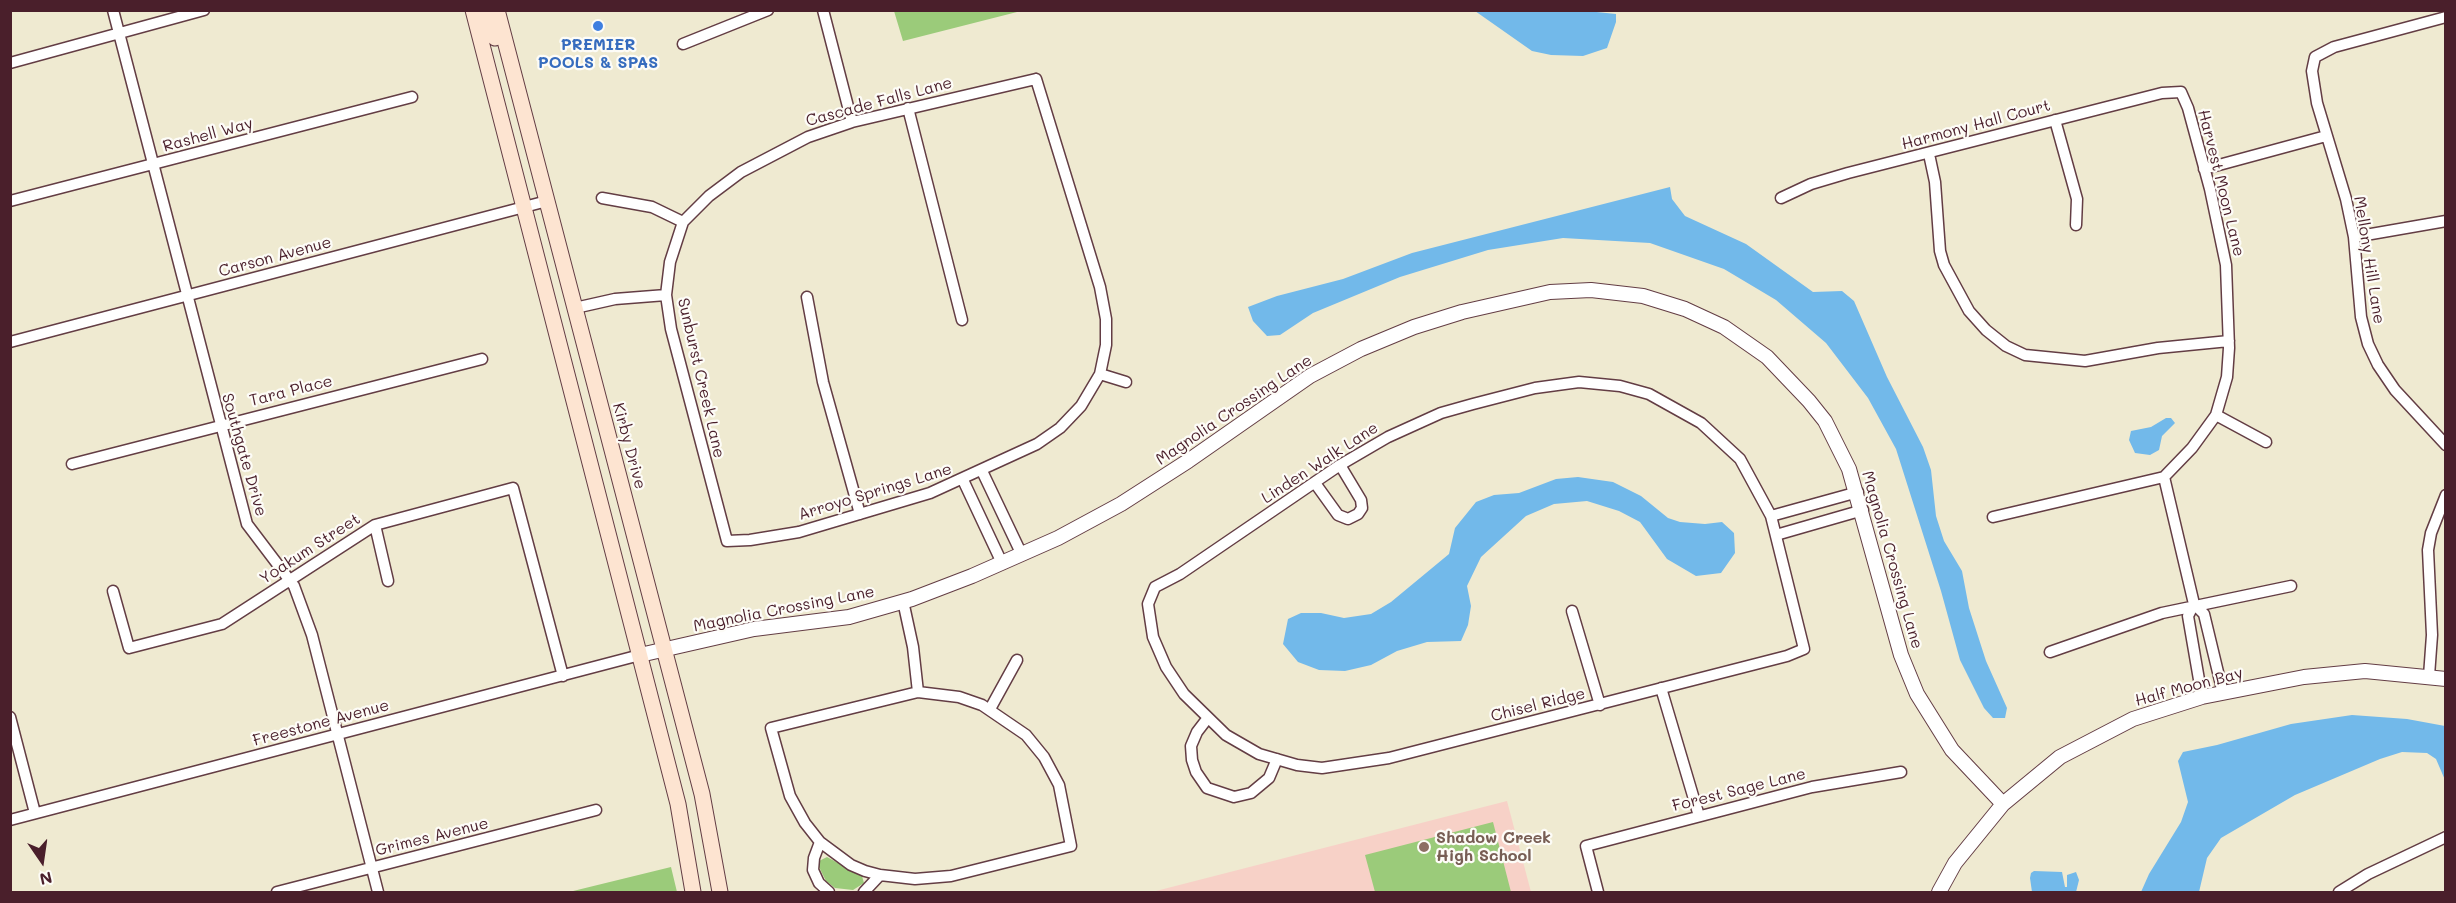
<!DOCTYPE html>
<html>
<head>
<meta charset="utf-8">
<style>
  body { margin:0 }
  #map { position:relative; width:2456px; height:903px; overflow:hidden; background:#efead1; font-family:Mali,sans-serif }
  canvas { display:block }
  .frame { position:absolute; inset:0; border:12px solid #4a1f2b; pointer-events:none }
  .north { position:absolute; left:12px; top:831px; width:60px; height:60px; -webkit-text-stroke:4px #fdfcf7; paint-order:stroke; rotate:167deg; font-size:16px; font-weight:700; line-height:24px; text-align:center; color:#4a1f2b }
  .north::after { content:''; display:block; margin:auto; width:21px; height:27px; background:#4a1f2b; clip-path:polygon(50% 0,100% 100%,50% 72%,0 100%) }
</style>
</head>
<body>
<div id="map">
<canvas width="2456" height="903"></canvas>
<div class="frame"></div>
<div class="north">N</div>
</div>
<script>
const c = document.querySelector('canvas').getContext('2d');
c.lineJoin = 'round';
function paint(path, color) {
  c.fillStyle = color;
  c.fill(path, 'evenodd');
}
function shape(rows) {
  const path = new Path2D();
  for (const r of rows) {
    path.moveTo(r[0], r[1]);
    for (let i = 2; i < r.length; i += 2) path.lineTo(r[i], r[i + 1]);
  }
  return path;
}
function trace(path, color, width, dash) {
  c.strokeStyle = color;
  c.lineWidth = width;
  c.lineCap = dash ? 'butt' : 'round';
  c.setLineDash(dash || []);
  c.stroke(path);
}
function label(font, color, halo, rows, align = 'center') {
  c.font = font + ' Mali,sans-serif';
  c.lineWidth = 4.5;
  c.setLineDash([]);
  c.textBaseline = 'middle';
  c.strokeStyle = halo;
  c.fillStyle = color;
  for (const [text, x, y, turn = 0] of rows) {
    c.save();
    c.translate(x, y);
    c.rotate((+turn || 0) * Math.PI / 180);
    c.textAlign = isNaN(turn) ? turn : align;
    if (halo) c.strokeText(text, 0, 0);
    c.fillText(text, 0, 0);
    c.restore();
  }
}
paint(shape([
  [1507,801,1531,892,1152,892]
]), '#f7d1c7');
paint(shape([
  [894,11,894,10,1021,11,903,41],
  [1493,822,1511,892,1375,892,1365,855],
  [827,857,862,876,864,883,853,890,835,888,826,881,819,867,819,861],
  [671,867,677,892,569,892]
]), '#9bcb7a');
paint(shape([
  [1475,11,1587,11,1616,14,1616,22,1607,48,1583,56,1551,55,1532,51],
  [1670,187,1672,199,1685,216,1746,244,1813,292,1842,291,1854,301,1887,377,1923,447,1931,470,1936,516,1944,541,1962,571,1969,608,1986,661,2007,708,2005,718,1993,718,1984,708,1960,660,1941,591,1896,449,1868,398,1826,343,1776,300,1724,269,1650,243,1563,238,1488,250,1400,277,1313,313,1280,335,1267,336,1253,321,1248,307,1277,296,1343,279,1412,253],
  [2166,418,2171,418,2175,423,2162,436,2159,450,2150,455,2135,453,2129,440,2131,431,2151,427],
  [1578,477,1613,482,1641,496,1668,518,1680,522,1705,524,1722,522,1734,533,1735,553,1721,573,1696,576,1667,559,1640,522,1619,511,1587,501,1554,504,1526,516,1481,557,1467,586,1471,606,1468,625,1461,641,1427,642,1397,651,1371,665,1345,671,1319,670,1298,662,1283,644,1288,619,1301,613,1321,613,1344,618,1371,614,1391,602,1449,554,1455,528,1476,502,1494,495,1519,493,1556,479],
  [2352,715,2407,719,2445,726,2445,780,2436,759,2427,753,2402,752,2380,759,2295,795,2221,838,2207,858,2199,892,2141,892,2149,874,2181,822,2188,802,2178,761,2183,752,2217,745,2291,724],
  [2034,871,2062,872,2065,887,2067,887,2067,875,2076,872,2079,880,2076,892,2032,892,2030,878,2031,873]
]), '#72b9ea');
const minor = shape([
  [113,10,247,524,294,586,312,635,378,892],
  [823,10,852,122],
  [2446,17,2334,47,2315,57,2312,71,2317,103,2346,199,2354,237,2361,317,2368,344,2378,365,2395,390,2446,445],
  [683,44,768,10],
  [10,63,204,10],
  [1036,79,1100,287,1106,319,1106,345,1100,374,1081,406,1060,428,1037,444,930,493,799,532,750,540,727,541,671,329,666,295,670,262,683,222,709,196,741,172,808,137,852,122,1036,79],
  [908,108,962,320],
  [2055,120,2077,199,2076,225],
  [1929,154,1935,182,1940,251,1944,265,1969,311,1986,330,2006,346,2025,355,2085,361,2158,348,2229,341],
  [2204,169,2326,136],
  [602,198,652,207,683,222],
  [1781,198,1811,184,1848,173,2162,93,2181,92,2188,108,2210,189,2226,265,2229,348,2227,377,2216,415,2192,448,2164,477],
  [10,201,412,97],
  [2354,237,2446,221],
  [807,297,823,382,860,514],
  [575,308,615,299,666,295],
  [10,342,547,201],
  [1100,374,1126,382],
  [1579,382,1620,386,1649,394,1701,423,1740,459,1771,516,1804,649,1787,656,1389,758,1322,768,1297,765,1259,754,1226,735,1184,694,1166,667,1153,637,1148,604,1155,587,1180,574,1340,465,1388,437,1441,413,1473,404,1535,388,1579,382],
  [2216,415,2266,442],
  [72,464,482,359],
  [982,471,1022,555],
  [2164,477,2194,604,2204,614,2223,693],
  [963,480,1002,563],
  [1315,483,1338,515,1348,519,1358,514,1362,508,1361,500,1340,465],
  [1771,516,1858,492],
  [1993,517,2164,477],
  [375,525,388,581],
  [1776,535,1863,510],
  [113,591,129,648,222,624,375,525,513,488,563,676],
  [903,601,913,647,918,692],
  [2194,604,2188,616,2202,697],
  [1572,611,1600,705],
  [2050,652,2162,613,2291,586],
  [2429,676,2432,635,2428,550,2431,533,2446,495],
  [1661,688,1699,816],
  [918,692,959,697,982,705,1026,735,1044,757,1059,785,1071,846,951,876,915,879,880,875,865,871,851,865,820,842,805,823,790,796,771,728,918,692],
  [990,709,1017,660],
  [10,717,35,813],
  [1207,719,1197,732,1191,746,1192,760,1196,772,1207,788,1234,797,1251,793,1269,778,1277,759],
  [10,820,640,655],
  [820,842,814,858,813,870,819,883,829,892],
  [277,892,596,810],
  [864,892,880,875],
  [1598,892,1586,846,1812,787,1901,772],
  [2339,892,2368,874,2446,837]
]);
const tertiary = shape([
  [640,655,754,629,849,617,912,599,972,576,1058,538,1121,504,1188,461,1310,376,1361,349,1414,327,1462,312,1550,292,1591,290,1643,296,1685,309,1724,327,1767,357,1809,401,1825,421,1849,469,1901,655,1917,694,1952,750,2003,804],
  [1939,892,1955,863,2003,804,2060,757,2133,719,2202,697,2304,677,2365,671,2446,679]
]);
const secondary = shape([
  [473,10,678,804,693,892],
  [485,10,495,38],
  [497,10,702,794,720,892]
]);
trace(minor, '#633d44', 13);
trace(tertiary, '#633d44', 16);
trace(secondary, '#633d44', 17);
trace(minor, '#fff', 10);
trace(tertiary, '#fff', 14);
trace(secondary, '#fde4d1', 15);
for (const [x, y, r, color] of [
  [598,26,6,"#3f7fe0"],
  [1424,847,6,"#8d6e63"]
]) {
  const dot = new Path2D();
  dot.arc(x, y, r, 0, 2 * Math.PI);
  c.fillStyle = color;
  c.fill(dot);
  trace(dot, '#fdfcf7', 2);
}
label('bold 16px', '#366cbe', '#fdfcf7', [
  ["PREMIER",598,45],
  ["POOLS & SPAS",598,63]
]);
label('16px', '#4a1f2b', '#fdfcf7', [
  ["Cascade Falls Lane",879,102,-15],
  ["Harmony Hall Court",1976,125,-15],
  ["Rashell Way",208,135,-15],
  ["Harvest Moon Lane",2221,183,76],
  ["Carson Avenue",275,257,-15],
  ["Mellony Hill Lane",2369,260,81],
  ["Sunburst Creek Lane",701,378,77],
  ["Tara Place",291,391,-14],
  ["Magnolia Crossing Lane",1234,410,-34],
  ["Kirby Drive",629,446,75],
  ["Southgate Drive",244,455,74],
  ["Linden Walk Lane",1320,463,-33],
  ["Arroyo Springs Lane",875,492,-17],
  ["Yoakum Street",310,549,-33],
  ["Magnolia Crossing Lane",1892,560,74],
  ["Magnolia Crossing Lane",784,609,-11],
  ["Half Moon Bay",2189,687,-15],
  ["Chisel Ridge",1538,705,-14],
  ["Freestone Avenue",321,723,-15],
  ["Forest Sage Lane",1739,790,-14],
  ["Grimes Avenue",432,837,-14]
]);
label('bold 16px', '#785e54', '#fdfcf7', [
  ["Shadow Creek",1436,838],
  ["High School",1436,856]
], 'left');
</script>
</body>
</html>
